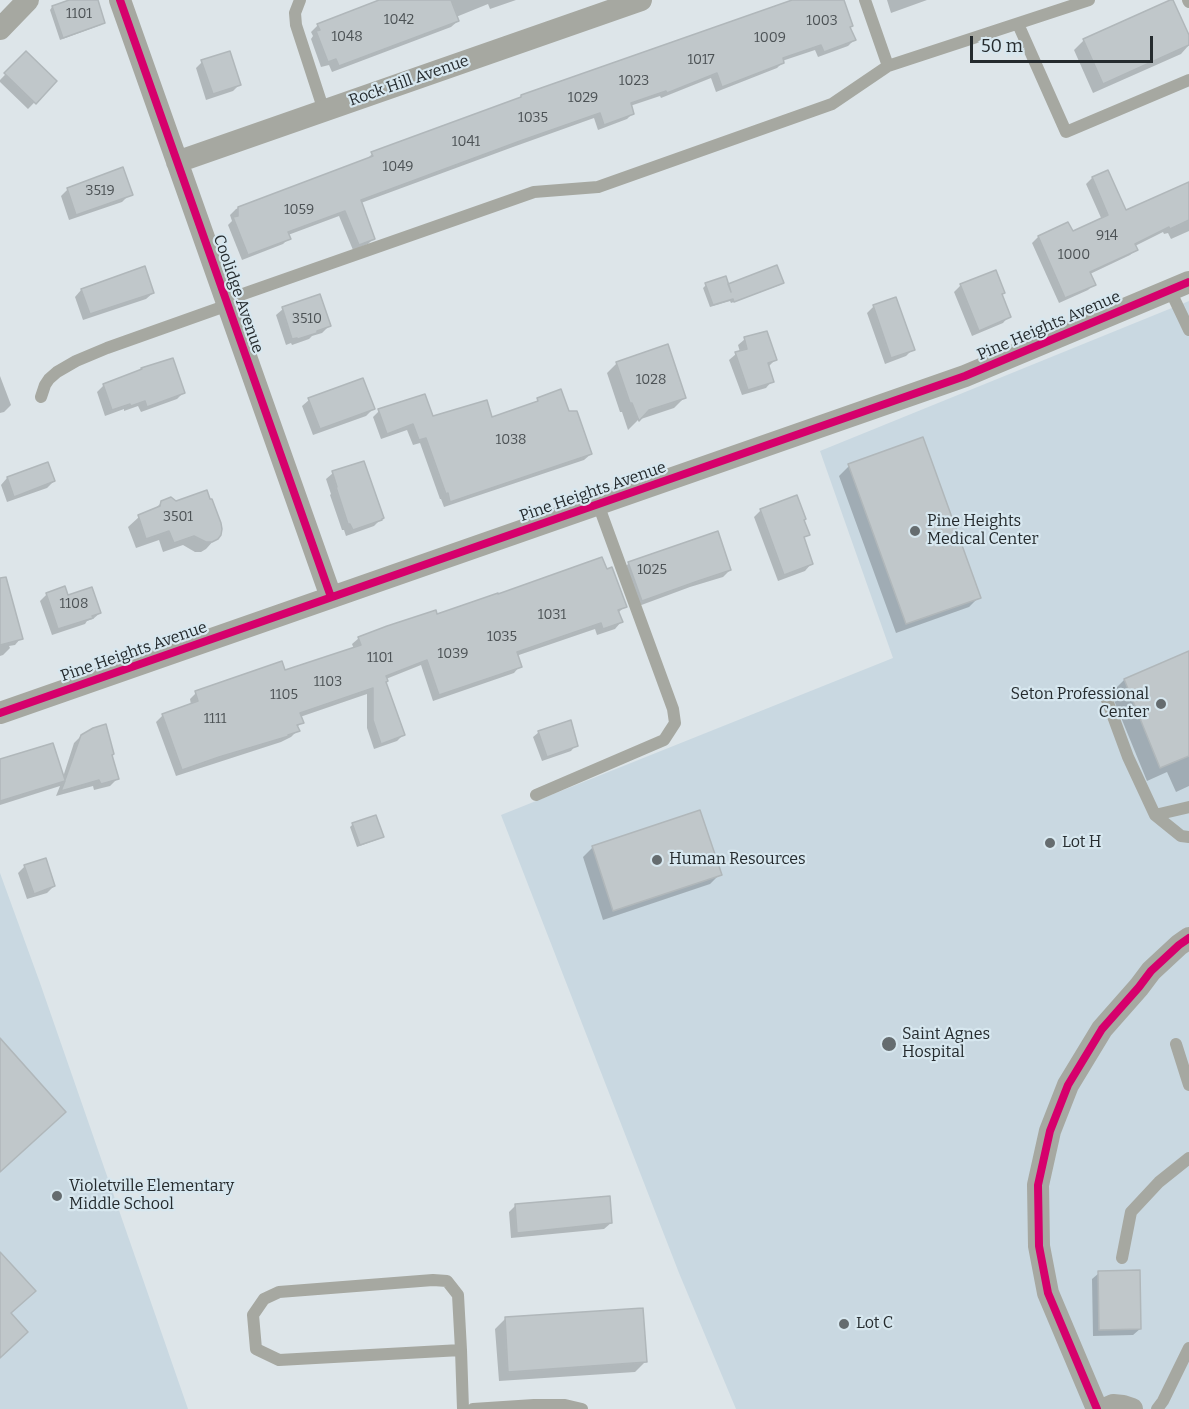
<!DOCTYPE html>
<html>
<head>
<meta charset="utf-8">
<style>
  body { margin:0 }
  #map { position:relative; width:1189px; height:1409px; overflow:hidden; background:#dde5e9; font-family:Bitter,serif }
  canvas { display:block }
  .scale { position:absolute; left:970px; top:36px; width:183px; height:27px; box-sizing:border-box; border:3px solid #252b2e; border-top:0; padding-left:8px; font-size:18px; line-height:21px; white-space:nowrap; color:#252b2e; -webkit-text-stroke:4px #d7e7ef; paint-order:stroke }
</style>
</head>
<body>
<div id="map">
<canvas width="1189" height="1409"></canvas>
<div class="scale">50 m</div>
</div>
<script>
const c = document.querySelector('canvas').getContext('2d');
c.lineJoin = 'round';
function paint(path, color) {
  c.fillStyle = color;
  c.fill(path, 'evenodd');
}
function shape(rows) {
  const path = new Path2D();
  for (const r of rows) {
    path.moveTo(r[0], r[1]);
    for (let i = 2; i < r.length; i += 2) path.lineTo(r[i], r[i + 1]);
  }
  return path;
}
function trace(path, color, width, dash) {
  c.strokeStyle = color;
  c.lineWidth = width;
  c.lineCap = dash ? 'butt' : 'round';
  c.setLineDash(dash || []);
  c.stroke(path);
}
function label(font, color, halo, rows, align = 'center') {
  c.font = font + ' Bitter,serif';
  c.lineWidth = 4.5;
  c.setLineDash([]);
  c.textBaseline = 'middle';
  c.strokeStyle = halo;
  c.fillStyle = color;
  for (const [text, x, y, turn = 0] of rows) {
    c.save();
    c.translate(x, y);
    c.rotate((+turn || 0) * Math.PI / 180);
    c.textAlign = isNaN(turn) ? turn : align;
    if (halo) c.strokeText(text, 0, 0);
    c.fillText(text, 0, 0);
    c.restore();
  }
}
paint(shape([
  [1189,301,1189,1409,736,1409,679,1273,501,815,893,658,820,451],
  [0,873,40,983,188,1409,0,1409]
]), '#c9d8e1');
paint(shape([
  [73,0,96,0,104,22,101,25,60,40,50,10,52,7],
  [385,0,516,0,490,9,488,4,456,17,458,21,451,27,332,72,329,65,321,67,311,39,313,36,311,32,318,25],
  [798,0,842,0,849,28,854,40,848,46,818,57,815,50,782,61,783,62,777,68,716,92,711,78,661,98,660,96,630,106,633,113,627,119,598,130,594,118,513,147,361,203,374,238,368,244,353,250,339,216,288,235,289,238,283,244,242,260,228,225,232,221,230,215,236,209,365,161,372,154],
  [887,0,927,0,891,13],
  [1189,39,1189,45,1181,54,1093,93,1074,50,1084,40],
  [26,53,55,81,28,109,0,82,0,80],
  [202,62,240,84,233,91,206,100,196,68],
  [1107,171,1125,212,1189,183,1189,231,1171,239,1168,233,1164,234,1163,232,1135,246,1136,249,1130,255,1090,274,1094,284,1088,290,1059,303,1032,243,1038,237,1068,224,1072,233,1102,220,1086,184,1092,178],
  [68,189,129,195,122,202,69,220,61,196],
  [144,268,153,293,146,299,83,320,75,297,81,290],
  [995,272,1004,293,1001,295,1009,316,1003,323,972,336,954,292,960,286],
  [783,282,780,285,731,303,730,301,710,307,703,288,706,285,728,287],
  [874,306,913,349,906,356,885,364,867,313],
  [283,309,329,326,322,333,312,336,309,339,292,345,291,343,286,345,276,315],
  [745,339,775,360,768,367,772,381,766,388,742,395,729,360,736,354,740,352,738,345],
  [617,363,684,398,674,408,638,420,628,430,622,412,620,412,607,373],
  [139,372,183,393,177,399,141,412,138,406,124,411,124,409,105,416,97,392,103,386],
  [0,376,11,405,4,412,0,413],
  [309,400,373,409,366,416,313,435,302,406],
  [538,400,568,412,591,454,584,460,444,507,441,499,440,499,420,443,413,445,407,430,381,439,373,417,379,411,432,418,491,419,534,404],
  [849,466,979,597,969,607,896,633,839,476],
  [333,473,382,518,374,526,346,536,344,530,342,530,330,495,331,494,326,479],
  [7,478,54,481,47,488,7,502,1,485],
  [209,501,216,538,206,549,201,552,195,552,183,545,163,552,159,540,136,548,128,527,139,517,154,510,162,502],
  [761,510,802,520,808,534,803,539,811,564,805,571,778,581,754,517],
  [629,563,730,570,723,577,690,587,636,607,622,570],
  [47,594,67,597,100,613,93,619,87,621,85,624,52,635,40,601],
  [625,606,618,613,621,622,615,629,597,635,595,629,516,656,520,666,514,673,433,701,421,665,386,679,385,682,403,735,397,741,374,749,367,728,367,694,300,717,302,722,297,727,298,730,291,737,281,742,176,776,156,722,163,715,191,705,190,699,196,693,284,672,354,649,352,644,359,638,436,615],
  [0,609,21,638,15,645,9,646,10,648,3,655,0,656],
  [1189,653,1189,786,1176,792,1167,772,1147,781,1111,693,1124,680],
  [539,732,576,745,571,751,542,761,533,737],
  [81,736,111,755,117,779,110,786,94,790,93,786,56,796,60,786,0,805,0,760,63,777,74,743],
  [353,824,382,836,379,839,357,847,350,827],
  [593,847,720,874,710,884,603,920,583,857],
  [25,866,54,886,47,893,27,899,18,873],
  [516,1205,611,1223,604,1229,511,1238,509,1212],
  [1099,1273,1140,1329,1133,1335,1093,1336,1092,1279],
  [505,1319,645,1362,635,1372,499,1381,495,1329]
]), '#0003');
const building = shape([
  [69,0,98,0,105,23,63,38,52,6,69,0],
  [379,0,451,0,459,21,339,66,336,59,328,62,316,31,320,30,317,24,379,0],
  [792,0,844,0,853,26,850,27,856,40,824,52,821,45,783,58,784,63,722,87,717,73,667,93,666,91,631,103,634,114,604,125,600,113,520,141,361,200,375,239,359,245,345,211,288,232,291,239,248,255,233,217,238,216,238,207,373,156,371,152,521,97,521,95,792,0],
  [1170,0,1173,0,1189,35,1189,45,1103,84,1083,39,1170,0],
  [26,51,57,81,36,104,4,73,26,51],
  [230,51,241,85,213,94,201,60,230,51],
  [123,167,133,195,76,215,67,188,123,167],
  [1108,170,1126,210,1189,182,1189,220,1170,229,1169,227,1135,244,1138,250,1090,272,1096,285,1065,298,1038,236,1068,222,1073,231,1108,215,1092,177,1108,170],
  [777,265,784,283,734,302,733,299,713,305,705,283,726,276,731,292,728,284,777,265],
  [145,266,154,293,90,314,81,289,145,266],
  [996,270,1005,293,1002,294,1011,317,979,331,960,284,996,270],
  [320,294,331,326,317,331,317,333,298,339,297,338,292,339,282,307,320,294],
  [896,297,915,350,891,358,873,305,896,297],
  [767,331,777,360,768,363,774,382,748,390,735,352,747,349,744,337,767,331],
  [668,344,686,398,649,410,639,421,632,403,630,403,616,362,668,344],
  [173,358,185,393,147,407,145,401,131,406,130,404,112,410,103,384,142,369,141,368,173,358],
  [363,378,375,409,320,429,308,398,363,378],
  [561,389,569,411,577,411,592,454,450,502,448,493,446,494,426,438,419,440,413,424,387,434,378,409,425,394,433,416,487,400,492,417,538,401,537,398,561,389],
  [923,437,981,598,906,624,848,464,923,437],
  [364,461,384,518,382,519,382,520,353,530,350,524,348,524,336,487,337,487,332,471,364,461],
  [48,462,55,481,14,497,7,477,48,462],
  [207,490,210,499,212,499,221,523,222,529,221,535,218,539,212,542,206,542,194,536,174,543,169,531,146,539,138,515,160,506,161,501,171,497,176,501,207,490],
  [797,495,806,519,804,520,810,535,804,537,813,564,784,575,760,509,797,495],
  [718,531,731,570,698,581,642,601,628,562,718,531],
  [602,557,607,569,612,567,627,607,618,610,623,622,603,629,601,623,517,652,522,667,439,695,427,660,386,676,388,681,386,682,405,735,381,744,373,720,373,688,300,713,304,723,297,725,300,731,288,735,289,736,219,757,182,770,162,714,198,701,195,691,282,661,285,670,361,645,358,637,387,626,436,610,437,614,498,593,498,594,602,557],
  [6,577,23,639,0,645,0,578,6,577],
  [65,586,68,595,92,587,101,613,92,616,93,618,58,629,46,593,65,586],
  [1189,651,1189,756,1160,768,1124,679,1189,651],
  [571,720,578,746,547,757,538,731,571,720],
  [106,724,114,754,112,755,119,779,101,784,99,780,61,791,65,781,0,801,0,759,53,743,65,780,81,735,93,728,106,724],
  [700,810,722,875,613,911,592,846,700,810],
  [376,815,384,837,360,845,352,823,376,815],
  [46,858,55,886,34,894,24,865,46,858],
  [0,1038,66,1112,0,1172,0,1038],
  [610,1196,612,1223,517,1233,515,1204,610,1196],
  [0,1252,36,1291,11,1313,28,1332,0,1358,0,1252],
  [1140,1270,1141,1329,1099,1330,1098,1271,1140,1270],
  [643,1308,647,1362,508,1372,505,1317,643,1308]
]);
paint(building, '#c0c7ca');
trace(building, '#b0b7ba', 1.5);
trace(shape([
  [300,0,295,13,296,25,324,111],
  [865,0,888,66],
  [1188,0,1189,2],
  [1018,24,1066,132,1189,80],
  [1170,290,1189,330],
  [226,300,534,192,598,187,832,104,888,66,1089,0],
  [41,397,45,385,49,379,57,372,76,361,107,348,228,305],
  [1107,700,1128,757,1155,815,1181,836,1189,837],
  [536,795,664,740,675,723,673,709,598,504],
  [1155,815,1189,807],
  [1176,1044,1189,1085],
  [1122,1258,1131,1212,1159,1182,1189,1158],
  [433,1280,447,1281,458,1295,461,1350,279,1360,256,1349,253,1315,264,1299,279,1292,433,1280],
  [461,1350,463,1409],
  [473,1409,534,1405,565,1405,582,1409],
  [1157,1409,1163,1401,1189,1348]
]), '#a6a8a1', 12);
trace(shape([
  [120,0,331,597],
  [0,29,28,0],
  [177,162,641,0],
  [0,713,965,376,1189,282],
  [1097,1409,1048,1293,1039,1246,1038,1185,1050,1131,1068,1085,1102,1029,1139,987,1151,971,1179,945,1189,938],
  [1104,1409,1113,1405,1123,1406,1132,1409]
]), '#a6a8a1', 22);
trace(shape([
  [120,0,331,597],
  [0,713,965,376,1189,282],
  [1097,1409,1048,1293,1039,1246,1038,1185,1050,1131,1068,1085,1102,1029,1139,987,1151,971,1179,945,1189,938]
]), '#d6006c', 8);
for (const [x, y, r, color] of [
  [915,531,6,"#656c6f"],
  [1161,704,6,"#656c6f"],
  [1050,843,6,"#656c6f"],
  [657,860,6,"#656c6f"],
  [889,1044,8,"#656c6f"],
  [57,1196,6,"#656c6f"],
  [844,1324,6,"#656c6f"]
]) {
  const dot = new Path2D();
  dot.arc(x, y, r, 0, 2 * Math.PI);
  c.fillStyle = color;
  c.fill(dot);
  trace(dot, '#d7e7ef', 2);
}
label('14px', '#4c5255', null, [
  ["1101",79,14],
  ["1042",399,20],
  ["1003",822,21],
  ["1048",347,37],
  ["1009",770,38],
  ["1017",701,60],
  ["1023",634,81],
  ["1029",583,98],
  ["1035",533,118],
  ["1041",466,142],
  ["1049",398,167],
  ["3519",100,191],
  ["1059",299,210],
  ["914",1107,236],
  ["1000",1074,255],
  ["3510",307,319],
  ["1028",651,380],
  ["1038",511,440],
  ["3501",178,517],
  ["1025",652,570],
  ["1108",74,604],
  ["1031",552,615],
  ["1035",502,637],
  ["1039",453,654],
  ["1101",380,658],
  ["1103",328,682],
  ["1105",284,695],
  ["1111",215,719]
]);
label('16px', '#252b2e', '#d7e7ef', [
  ["Rock Hill Avenue",409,81,-19],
  ["Coolidge Avenue",238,294,71],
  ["Pine Heights Avenue",1049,326,-23],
  ["Pine Heights Avenue",593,492,-19],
  ["Pine Heights Avenue",134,652,-19]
]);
label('16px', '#252b2e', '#d7e7ef', [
  ["Pine Heights",927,522],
  ["Medical Center",927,540],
  ["Seton Professional",1149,695,"right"],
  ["Center",1149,713,"right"],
  ["Lot H",1062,843],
  ["Human Resources",669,860],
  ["Saint Agnes",902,1035],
  ["Hospital",902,1053],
  ["Violetville Elementary",69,1187],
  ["Middle School",69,1205],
  ["Lot C",856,1324]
], 'left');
</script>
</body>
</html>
